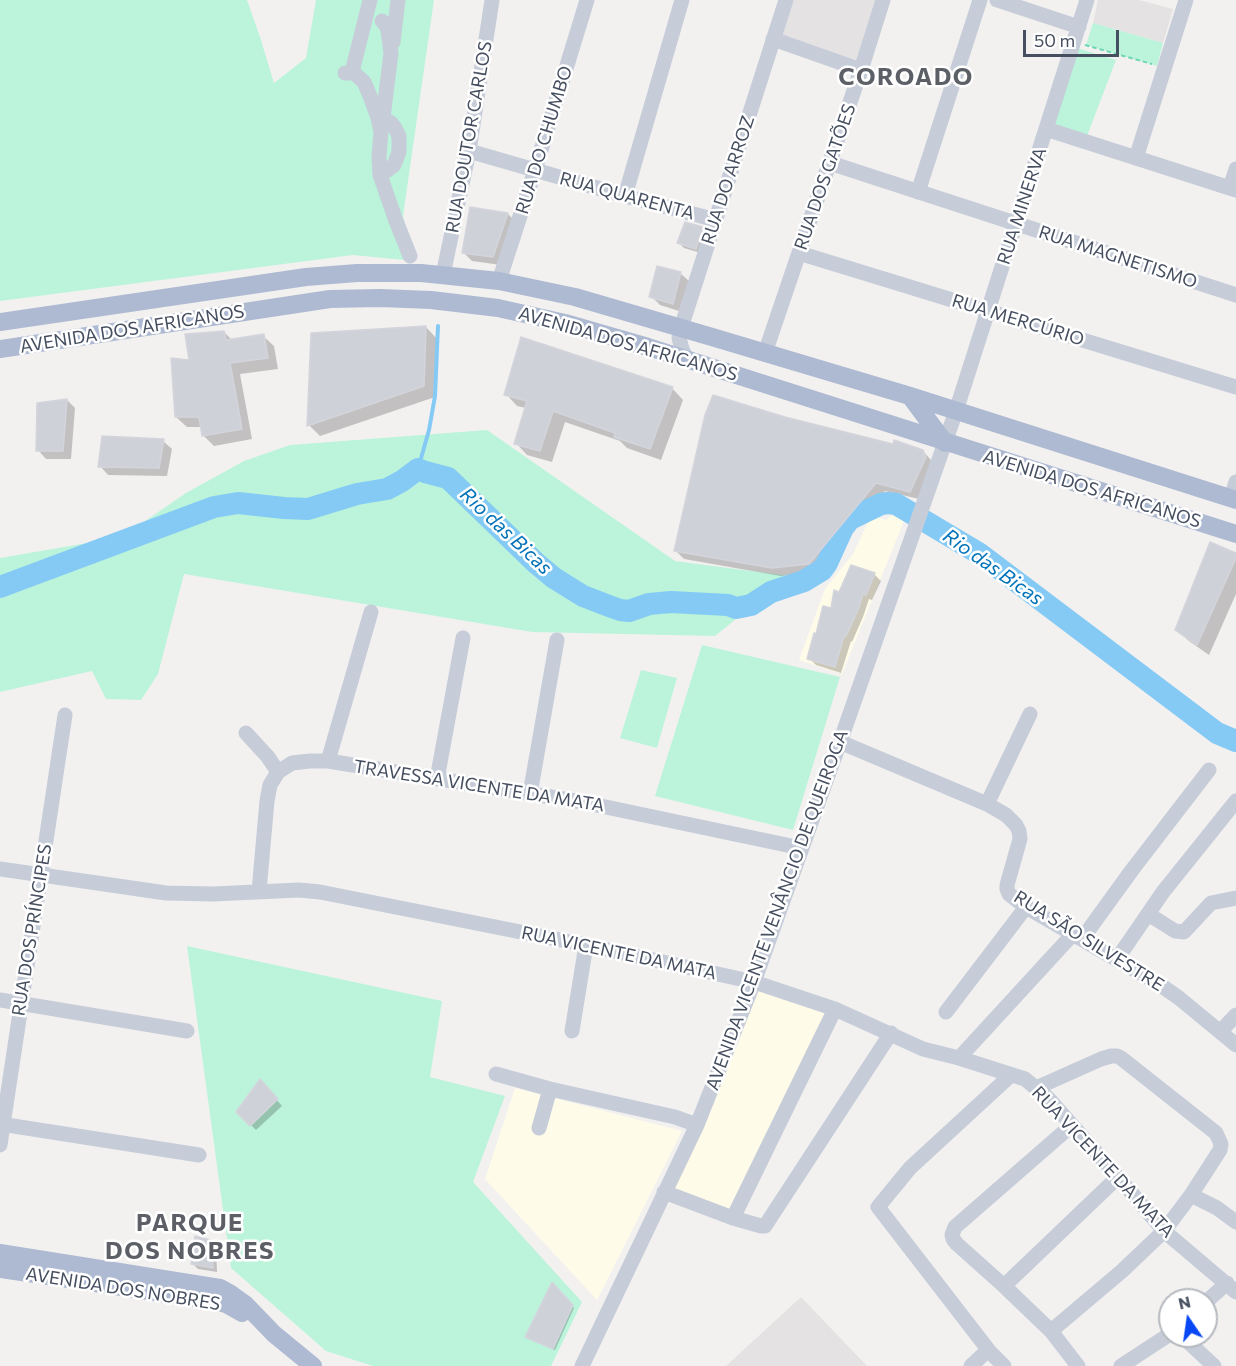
<!DOCTYPE html>
<html>
<head>
<meta charset="utf-8">
<style>
  body { margin:0 }
  #map { position:relative; width:1236px; height:1366px; overflow:hidden; background:#f3f1f0; font-family:Commissioner,sans-serif }
  canvas { display:block }
  .north { position:absolute; left:1158px; top:1288px; width:60px; height:60px; box-sizing:border-box; background:#fff; border:2px solid #b5b9bf; border-radius:50%; rotate:347deg; font-size:16px; font-weight:700; line-height:24px; text-align:center; color:#464f60 }
  .north::after { content:''; display:block; margin:auto; width:21px; height:27px; background:#0747f6; clip-path:polygon(50% 0,100% 100%,50% 72%,0 100%) }
  .scale { position:absolute; left:1023px; top:30px; width:96px; height:27px; box-sizing:border-box; border:3px solid #464f60; border-top:0; padding-left:8px; font-size:18px; line-height:21px; white-space:nowrap; color:#464f60; -webkit-text-stroke:4px #fff; paint-order:stroke }
</style>
</head>
<body>
<div id="map">
<canvas width="1236" height="1366"></canvas>
<div class="north">N</div>
<div class="scale">50 m</div>
</div>
<script>
const c = document.querySelector('canvas').getContext('2d');
c.lineJoin = 'round';
function paint(path, color) {
  c.fillStyle = color;
  c.fill(path, 'evenodd');
}
function shape(rows) {
  const path = new Path2D();
  for (const r of rows) {
    path.moveTo(r[0], r[1]);
    for (let i = 2; i < r.length; i += 2) path.lineTo(r[i], r[i + 1]);
  }
  return path;
}
function trace(path, color, width, dash) {
  c.strokeStyle = color;
  c.lineWidth = width;
  c.lineCap = dash ? 'butt' : 'round';
  c.setLineDash(dash || []);
  c.stroke(path);
}
function label(font, color, halo, rows, align = 'center') {
  c.font = font + ' Commissioner,sans-serif';
  c.lineWidth = 5;
  c.setLineDash([]);
  c.textBaseline = 'middle';
  c.strokeStyle = halo;
  c.fillStyle = color;
  for (const [text, x, y, turn = 0] of rows) {
    c.save();
    c.translate(x, y);
    c.rotate((+turn || 0) * Math.PI / 180);
    c.textAlign = isNaN(turn) ? turn : align;
    if (halo) c.strokeText(text, 0, 0);
    c.fillText(text, 0, 0);
    c.restore();
  }
}
paint(shape([
  [893,513,906,516,842,674,799,660,825,589,853,554,869,520,875,516,886,520],
  [754,982,835,1009,733,1218,664,1192],
  [515,1088,682,1131,597,1300,485,1179]
]), '#fefbe9');
paint(shape([
  [786,0,883,0,861,70,774,39],
  [1098,0,1139,0,1173,9,1163,43,1093,23],
  [801,1297,867,1366,726,1366]
]), '#e4e2e2');
paint(shape([
  [0,0,247,0,260,37,274,83,306,58,316,0,434,0,403,216,415,261,353,255,0,301],
  [1093,23,1163,43,1157,66,1086,45],
  [1077,48,1116,60,1087,136,1052,124],
  [487,430,675,561,789,576,715,636,532,632,184,574,158,674,141,700,106,699,92,671,0,692,0,558,122,537,186,493,244,461,290,445],
  [702,645,840,677,793,830,655,796],
  [641,670,677,678,657,748,620,738],
  [187,946,442,1001,430,1077,505,1096,473,1182,582,1302,551,1366,373,1366,326,1351,231,1268]
]), '#bbf4db');
paint(shape([
  [508,214,516,222,501,265,472,261,464,253],
  [702,228,708,233,701,253,684,248,679,243],
  [680,273,689,281,682,312,660,305,651,296],
  [426,327,437,339,435,397,320,436,309,425],
  [224,332,232,340,263,336,274,346,278,369,240,374,252,439,214,446,203,435,202,427,187,427,176,417,191,362],
  [672,388,683,400,661,460,627,448,620,441,565,422,552,462,527,455,516,443,526,408,517,406,506,394],
  [67,400,75,408,71,459,46,459,38,450],
  [785,419,923,451,931,460,919,499,885,491,818,572,781,576,684,559,676,551],
  [163,441,172,449,167,476,108,475,100,466],
  [1236,555,1236,594,1209,655,1189,641,1177,630],
  [874,574,881,581,872,600,869,599,863,617,852,642,851,641,841,673,816,665,809,658,817,636,832,610,839,593],
  [265,1086,282,1106,256,1130,238,1112],
  [210,1241,216,1247,217,1272,198,1269,193,1264],
  [553,1284,574,1308,555,1350,529,1339,527,1337]
]), '#0003');
trace(shape([
  [418,469,429,430,435,396,438,326]
]), '#84caf5', 4);
trace(shape([
  [0,587,214,507,238,503,284,508,308,509,357,494,387,489,402,481,418,469,425,472,448,478,536,563,554,578,583,596,609,606,620,610,629,611,649,604,671,602,728,605,736,608,751,605,771,592,804,581,822,570,827,563,843,528,850,519,881,504,888,503,896,504,980,554,1217,733,1236,741]
]), '#84caf5', 22);
const building = shape([
  [470,207,508,213,493,257,462,253,470,207],
  [685,222,703,227,696,249,677,243,685,222],
  [657,266,681,272,673,304,649,297,657,266],
  [426,326,424,386,307,426,311,333,426,326],
  [224,331,226,340,264,334,268,358,230,363,242,429,202,436,199,417,175,417,171,358,189,360,185,334,224,331],
  [521,337,673,387,650,449,614,437,615,433,553,411,540,451,514,444,527,401,504,395,521,337],
  [713,395,785,417,893,444,894,440,923,450,926,457,910,492,876,483,809,564,772,568,674,551,705,415,713,395],
  [67,399,63,451,36,451,37,403,67,399],
  [102,436,164,439,159,468,98,467,102,436],
  [1210,542,1236,553,1236,558,1197,645,1175,630,1210,542],
  [851,565,875,573,866,595,863,594,858,610,846,636,844,636,835,667,807,659,814,633,816,634,823,606,831,608,834,590,839,592,851,565],
  [260,1079,278,1099,250,1126,236,1112,260,1079],
  [195,1236,211,1240,213,1268,191,1264,195,1236],
  [552,1282,573,1305,553,1349,525,1337,552,1282]
]);
paint(building, '#cfd1d8');
trace(building, '#d4d5dc', 1.5);
trace(shape([
  [1085,45,1152,64]
]), '#6fd6b5', 2, [4.5, 3]);
trace(shape([
  [997,0,1079,27],
  [382,21,386,25,388,31,391,53,382,126],
  [773,39,861,70],
  [393,42,398,0],
  [352,72,370,0],
  [345,73,354,73,364,82,370,96,378,118,381,132,379,157,380,175,396,221,410,256],
  [1046,129,1236,190],
  [469,151,625,196,716,220],
  [1136,158,1186,0],
  [830,163,1236,295],
  [380,175,389,169,394,165,399,152,399,136,395,128,391,123,383,118],
  [1230,188,1236,169],
  [918,192,980,0],
  [625,196,682,0],
  [799,253,1236,387],
  [443,275,469,151,492,0],
  [499,281,535,170,587,0],
  [765,353,861,70,883,0],
  [687,359,682,349,679,338,681,328,786,0],
  [1231,498,1236,482],
  [246,733,268,757,278,772],
  [840,742,987,804,1006,815,1016,825,1019,831,1020,839,1007,885,1007,889,1009,894,1026,907,1159,984,1179,998,1236,1045],
  [328,761,371,612],
  [437,779,463,638],
  [530,794,557,640],
  [987,804,1030,714],
  [0,869,166,893,213,894,299,890,320,892,586,945,754,982,835,1009,923,1049,959,1058,1025,1079,1048,1098,1118,1177,1164,1231,1236,1292],
  [259,891,267,801,270,785,278,772,292,763,310,761,328,761,582,802,801,848],
  [1148,914,1175,931,1184,932,1211,903,1236,898],
  [1082,939,1132,870,1209,770],
  [1117,959,1163,892,1236,801],
  [0,1000,187,1031],
  [946,1012,1026,907],
  [572,1031,586,945],
  [1220,1032,1236,1015],
  [959,1058,1073,934],
  [496,1074,550,1089,675,1117,697,1125],
  [1036,1088,1101,1059,1111,1056,1117,1056,1121,1058,1216,1133,1221,1144,1220,1150,1191,1195,1164,1231,1122,1271,1051,1331],
  [0,1124,199,1155],
  [1072,1125,955,1227,952,1235,953,1239,957,1244,1004,1286,1051,1331,1078,1366],
  [539,1128,550,1089],
  [0,1145,65,715],
  [664,1192,733,1218,761,1226,765,1226,891,1033],
  [1191,1195,1217,1208,1236,1222],
  [733,1218,835,1009],
  [1004,1286,1118,1177],
  [1206,1302,1227,1283],
  [1182,1336,1214,1366],
  [582,1366,697,1125,754,982,840,742,956,411,1087,0],
  [971,1366,988,1350],
  [1004,1366,990,1352,878,1207,910,1168,1011,1075],
  [1121,1366,1170,1334]
]), '#c6cdd9', 15);
trace(shape([
  [0,322,306,277,357,273,421,273,499,281,575,297,712,337,910,396,1236,500],
  [0,349,330,299,380,298,431,300,498,308,565,323,648,347,1236,534],
  [910,396,945,443],
  [0,1253,220,1288,231,1294,245,1304,274,1334,313,1366],
  [0,1269,215,1301,226,1304,242,1313]
]), '#aebad2', 18);
label('18px', '#464f60', '#fff', [
  ["RUA DOUTOR CARLOS",469,137,-80],
  ["RUA DO CHUMBO",544,140,-73],
  ["RUA DOS GATÕES",825,177,-71],
  ["RUA DO ARROZ",728,180,-72],
  ["RUA QUARENTA",627,196,15],
  ["RUA MINERVA",1022,206,-72],
  ["RUA MAGNETISMO",1118,257,18],
  ["RUA MERCÚRIO",1018,320,17],
  ["AVENIDA DOS AFRICANOS",132,329,-9],
  ["AVENIDA DOS AFRICANOS",628,344,16],
  ["AVENIDA DOS AFRICANOS",1092,489,17],
  ["TRAVESSA VICENTE DA MATA",479,786,9],
  ["AVENIDA VICENTE VENÂNCIO DE QUEIROGA",777,910,-70],
  ["RUA DOS PRÍNCIPES",32,930,-81],
  ["RUA SÃO SILVESTRE",1089,941,32],
  ["RUA VICENTE DA MATA",619,953,12],
  ["RUA VICENTE DA MATA",1103,1162,47],
  ["AVENIDA DOS NOBRES",123,1289,9]
]);
label('italic 20px', '#0073b9', '#fff', [
  ["Rio das Bicas",506,531,43],
  ["Rio das Bicas",993,567,35]
]);
c.letterSpacing = '1.5px';
label('bold 24px', '#5c5f66', '#fff', [
  ["COROADO",906,77],
  ["PARQUE",190,1223],
  ["DOS NOBRES",190,1251]
]);
c.letterSpacing = '0px';
</script>
</body>
</html>
